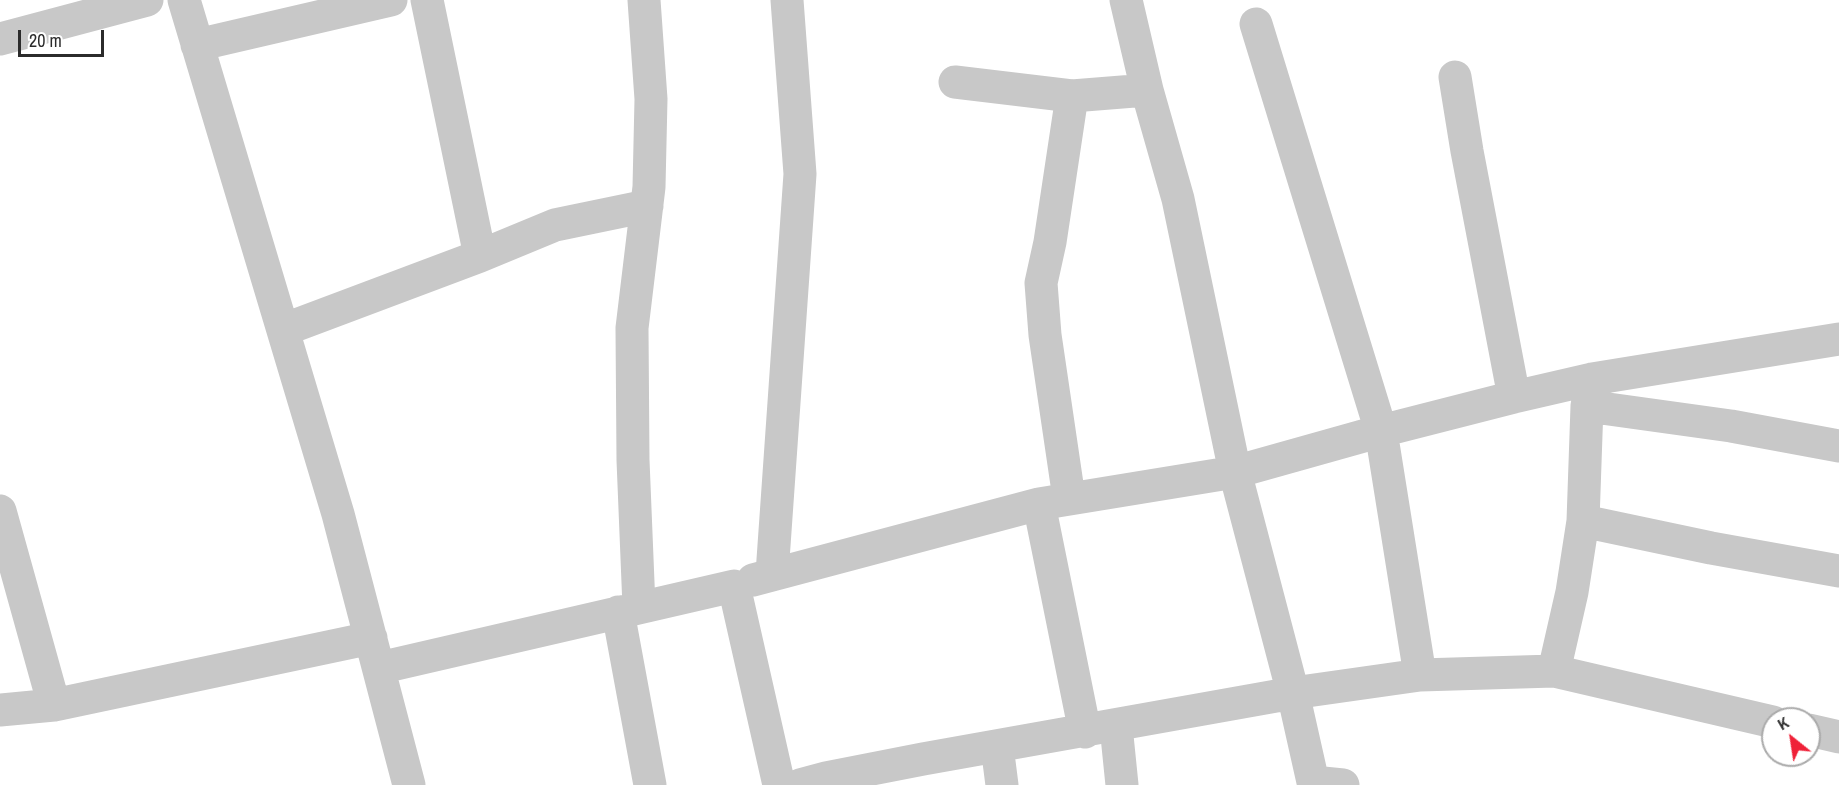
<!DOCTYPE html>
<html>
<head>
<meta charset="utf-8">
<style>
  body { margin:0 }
  #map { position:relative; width:1839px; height:785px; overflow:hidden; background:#fff; font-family:"Archivo Narrow",sans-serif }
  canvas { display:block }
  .north { position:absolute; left:1761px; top:707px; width:60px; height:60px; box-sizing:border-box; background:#fff; border:2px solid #aaa; border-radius:50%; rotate:330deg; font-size:16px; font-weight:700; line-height:24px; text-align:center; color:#2b2b2b }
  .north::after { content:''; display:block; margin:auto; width:21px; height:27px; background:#ef2138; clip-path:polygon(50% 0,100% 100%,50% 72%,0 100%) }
  .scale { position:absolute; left:18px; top:30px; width:86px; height:27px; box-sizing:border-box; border:3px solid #2b2b2b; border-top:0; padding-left:8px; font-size:18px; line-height:21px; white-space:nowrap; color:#2b2b2b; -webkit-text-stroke:4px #fff; paint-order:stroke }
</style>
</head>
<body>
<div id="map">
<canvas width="1839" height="785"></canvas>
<div class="north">K</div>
<div class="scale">20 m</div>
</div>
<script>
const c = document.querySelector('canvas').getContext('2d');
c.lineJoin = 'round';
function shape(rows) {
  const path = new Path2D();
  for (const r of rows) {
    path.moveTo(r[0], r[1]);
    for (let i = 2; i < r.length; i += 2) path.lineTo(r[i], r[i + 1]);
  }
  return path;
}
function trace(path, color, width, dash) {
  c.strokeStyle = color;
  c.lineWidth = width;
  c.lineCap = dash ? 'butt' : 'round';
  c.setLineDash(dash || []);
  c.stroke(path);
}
trace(shape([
  [184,0,338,514,409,785],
  [427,0,480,256,555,225,647,206],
  [0,39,147,0],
  [197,45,391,0],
  [1455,77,1467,151,1514,397],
  [955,82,1072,96],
  [283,330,480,256],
  [1592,379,1587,406,1583,521,1711,548,1839,571],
  [1587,406,1731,426,1839,446],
  [1069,498,1045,335,1041,283,1050,242,1072,96,1147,90],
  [1039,504,1235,472,1178,199,1147,90,1126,0],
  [0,511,54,705],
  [1583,521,1572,592,1554,671,1773,722],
  [772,574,800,174,787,0],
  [753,580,1039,504,1085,732],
  [639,607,633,460,632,328,649,187,651,99,644,0],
  [618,612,650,785],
  [379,668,734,586,779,785],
  [1420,675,1554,671],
  [0,710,54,705,371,638],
  [1116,726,1122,785],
  [1809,730,1839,737],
  [997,746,1002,785],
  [1313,782,1293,693,1235,472,1381,431,1514,397,1592,379,1839,339],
  [800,785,826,778,923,759,1293,693,1420,675,1381,431,1256,24],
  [1314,785,1313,782,1343,785]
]), '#c8c8c8', 33);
</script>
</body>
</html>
